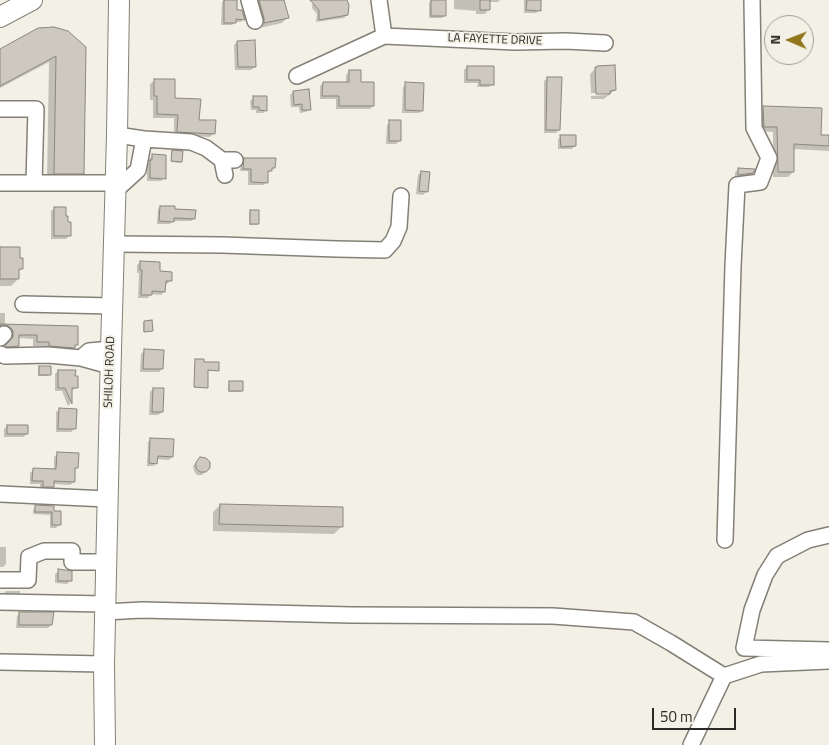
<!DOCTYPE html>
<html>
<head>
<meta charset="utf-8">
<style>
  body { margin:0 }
  #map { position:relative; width:829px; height:745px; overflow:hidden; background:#f3f0e5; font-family:"Titillium Web",sans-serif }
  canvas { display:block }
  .north { position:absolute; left:764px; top:15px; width:50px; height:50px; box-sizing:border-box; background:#f3f0e5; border:1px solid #a3a199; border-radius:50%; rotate:271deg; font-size:14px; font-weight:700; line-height:20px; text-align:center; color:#2b2a26 }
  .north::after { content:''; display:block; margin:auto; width:18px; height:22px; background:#91761c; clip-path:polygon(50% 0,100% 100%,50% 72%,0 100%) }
  .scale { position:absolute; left:652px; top:708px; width:84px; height:22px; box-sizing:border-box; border:2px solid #2b2a26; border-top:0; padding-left:6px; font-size:15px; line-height:18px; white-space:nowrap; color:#2b2a26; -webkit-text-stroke:4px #f3f0e5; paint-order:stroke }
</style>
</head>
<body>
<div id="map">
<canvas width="829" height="745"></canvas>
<div class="north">N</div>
<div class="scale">50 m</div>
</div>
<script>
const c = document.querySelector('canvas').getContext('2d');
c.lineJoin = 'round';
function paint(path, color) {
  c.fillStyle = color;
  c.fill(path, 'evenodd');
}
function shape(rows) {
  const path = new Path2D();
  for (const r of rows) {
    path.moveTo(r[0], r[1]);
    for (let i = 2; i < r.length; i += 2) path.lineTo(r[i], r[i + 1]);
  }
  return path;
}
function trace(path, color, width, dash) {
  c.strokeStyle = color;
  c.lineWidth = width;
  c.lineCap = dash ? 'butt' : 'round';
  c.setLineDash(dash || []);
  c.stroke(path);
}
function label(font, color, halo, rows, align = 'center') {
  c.font = font + ' "Titillium Web",sans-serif';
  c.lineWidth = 4;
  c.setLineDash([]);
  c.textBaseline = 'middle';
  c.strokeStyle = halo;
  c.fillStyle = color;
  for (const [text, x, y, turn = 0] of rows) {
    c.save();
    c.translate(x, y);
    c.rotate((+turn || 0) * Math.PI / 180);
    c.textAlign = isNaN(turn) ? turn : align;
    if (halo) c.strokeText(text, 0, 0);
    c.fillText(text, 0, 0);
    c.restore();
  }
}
paint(shape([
  [224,0,236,0,235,11,243,19,241,22,235,22,232,25,221,25,222,2],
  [252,0,283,0,288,17,282,23,259,28,259,24],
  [313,0,346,0,347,15,344,18,316,22,317,14,312,8],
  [431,0,445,0,445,15,442,18,429,18,429,3],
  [454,0,500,0,498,2,489,2,489,9,485,14,476,14,476,11,454,9],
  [524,0,540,0,539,10,536,13,524,13],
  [54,28,83,173,76,180,47,180,49,62,0,88,0,50],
  [237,42,255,67,251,70,235,70,234,45],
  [467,67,492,84,489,87,477,87,478,83,464,83,464,70],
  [597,67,615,90,604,99,591,99,591,96,607,95,610,93,591,93,590,74],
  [349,71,359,83,373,106,370,109,336,109,336,99,320,99,320,86,323,83,346,83,346,75],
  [548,78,559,130,556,133,544,133,544,81],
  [155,80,174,100,214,133,210,137,174,135,174,118,153,118,153,100,150,100,150,84],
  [406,84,422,110,419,113,402,113,403,87],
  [293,92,310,109,306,112,300,113,299,107,291,107,290,95],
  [254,97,266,110,263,113,256,113,256,110,251,110,250,101],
  [764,107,820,136,829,137,829,151,793,149,793,172,788,177,773,177,773,132,759,131,758,113],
  [390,122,399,141,396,144,386,144,387,125],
  [561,136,575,146,572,149,558,149,558,139],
  [172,151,181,161,180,163,171,162,171,153],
  [152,156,164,178,161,181,147,181,147,164,149,162,149,159],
  [244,159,274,167,267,174,267,182,263,185,248,185,248,171,240,171,241,162],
  [739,169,752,173,749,176,735,178,735,172],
  [421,172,426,192,423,195,416,194,418,175],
  [161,207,173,210,194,219,191,221,173,221,170,224,157,224,158,209],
  [55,208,66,223,69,236,66,239,51,239,51,211],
  [250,211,258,223,257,225,249,225,249,213],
  [0,248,19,259,22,268,18,272,18,279,11,286,0,286],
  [140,262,170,281,167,284,164,284,164,292,161,295,151,294,148,298,138,298,139,273,137,273,137,265],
  [0,313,5,313,5,326,77,327,77,344,70,352,45,350,46,346,33,346,33,339,18,338,18,346,14,350,2,350,7,345,9,341,9,336,0,329],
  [144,322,151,331,150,332,143,332,143,323],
  [144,351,162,369,159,372,140,372,141,354],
  [196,360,218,370,216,371,207,371,207,387,205,388,194,388,195,361],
  [39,367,50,374,48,376,38,376,38,368],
  [58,371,76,387,73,390,71,390,70,404,68,406,62,391,55,391,55,374],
  [230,382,242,391,240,392,228,392,228,384],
  [153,389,162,412,158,415,149,415,150,392],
  [60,409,74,429,71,432,56,432,56,412],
  [7,426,27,433,24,437,4,437,4,429],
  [151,439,172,457,169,460,157,459,156,463,153,466,147,466,148,442],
  [57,454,77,467,74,470,74,482,70,485,53,484,53,487,50,490,40,489,40,484,30,484,30,473,33,470,54,470,54,457],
  [197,461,209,467,202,475,197,475,194,471,193,466],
  [220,505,342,526,334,534,213,531,213,512],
  [36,506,53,512,60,524,56,528,50,528,50,515,33,514,33,510],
  [0,547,6,547,6,564,3,567,0,567],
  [59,571,71,580,67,584,55,583,55,574],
  [6,591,20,591,20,593,16,596,3,596,3,594],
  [20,613,51,625,48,628,16,628,17,616]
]), '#0003');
const building = shape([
  [224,0,237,0,237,10,242,10,245,20,236,19,236,23,224,23,224,0],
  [259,0,284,0,289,18,264,23,264,18,259,0],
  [310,0,347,0,349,5,348,15,319,20,319,10,310,0],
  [431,0,446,0,446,16,431,16,431,0],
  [480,0,490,0,490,10,480,10,480,0],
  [527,0,541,0,541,11,526,10,527,0],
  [54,27,68,31,86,47,84,174,54,174,56,56,0,86,0,49,38,28,54,27],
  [255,40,256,67,238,67,237,41,255,40],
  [615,65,616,90,610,91,610,94,596,94,595,67,597,67,597,66,615,65],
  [467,66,494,66,494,85,480,85,480,80,467,80,467,66],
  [349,70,361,70,361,82,374,82,374,106,339,106,339,96,322,96,323,82,349,82,349,70],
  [547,77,562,77,560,130,546,130,547,77],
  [154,79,175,79,175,98,201,99,199,120,216,120,215,134,177,132,178,115,157,114,157,96,154,96,154,79],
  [405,82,424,83,423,111,405,110,405,82],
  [309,89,311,110,302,110,302,104,294,105,293,91,309,89],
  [253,96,267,96,267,111,259,110,259,107,253,107,253,96],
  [763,106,822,108,821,135,829,135,829,146,794,144,794,172,778,172,777,127,764,127,763,106],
  [389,120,401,120,401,141,389,141,389,120],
  [560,135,576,135,576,146,561,147,560,135],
  [172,150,183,151,182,162,171,161,172,150],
  [152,154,166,155,166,179,150,178,150,160,152,160,152,154],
  [244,158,276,158,275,168,272,168,272,171,268,171,268,183,251,182,251,169,243,169,244,158],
  [738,168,755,169,755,170,753,173,738,175,738,168],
  [421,171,430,172,428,192,419,191,421,171],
  [160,206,175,206,175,209,196,210,195,219,174,218,174,222,159,221,160,206],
  [54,207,66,207,66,216,68,216,68,222,71,222,71,236,54,236,54,207],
  [250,210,259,210,259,224,250,224,250,210],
  [0,247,20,247,20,258,23,258,23,269,19,269,19,279,0,279,0,247],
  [140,261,160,262,160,271,172,272,172,281,166,281,165,292,152,291,152,295,141,295,142,270,140,270,140,261],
  [152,320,153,331,144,332,144,321,152,320],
  [0,324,78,326,78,345,75,345,75,348,49,346,49,342,37,342,37,335,19,335,19,346,7,347,5,346,13,337,13,331,11,328,7,325,0,326,0,324],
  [144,349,164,350,163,369,143,369,144,349],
  [195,359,204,359,204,362,219,362,219,371,208,370,208,388,194,387,195,359],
  [39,366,51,366,51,375,39,375,39,366],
  [58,370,76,370,75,376,78,376,78,388,72,388,72,404,65,388,58,388,58,370],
  [229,381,243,381,243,391,229,391,229,381],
  [153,388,164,388,163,412,152,412,153,388],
  [59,408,77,409,76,429,58,429,59,408],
  [7,425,28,425,28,434,7,434,7,425],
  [150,438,174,439,173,457,158,456,157,464,149,463,150,438],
  [57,452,79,453,78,468,75,468,75,482,54,481,54,487,43,487,43,481,32,481,33,468,56,469,57,452],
  [200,457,206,458,210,462,210,468,206,472,200,472,196,468,196,462,200,457],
  [220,504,343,507,343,527,219,524,220,504],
  [35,505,54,506,54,511,61,511,61,525,52,525,52,512,35,512,35,505],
  [58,569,72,571,72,581,58,581,58,569],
  [19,612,54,612,52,625,19,625,19,612]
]);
paint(building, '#cdc9bf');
trace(building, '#8a877d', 1);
const minor = shape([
  [249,0,255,21],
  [379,0,384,36],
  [297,76,384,36,515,42,566,41,605,43],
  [0,109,36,109,34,183],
  [117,135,144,139],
  [222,160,225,175],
  [0,183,116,183],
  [116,190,138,170,144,139,191,142,206,148,222,160,235,160],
  [114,244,222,245,337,249,385,250,393,241,399,227,401,196],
  [23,304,113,306],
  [0,338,4,334],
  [0,354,5,356,48,355,81,358,110,366],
  [81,358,89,351,111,349],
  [0,494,107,499],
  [829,535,808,540,777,556,765,575,752,610,744,648,829,650],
  [725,540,733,266,737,185,760,182,769,158,754,128,752,0],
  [0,580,28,580,29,557,44,551,72,551,72,562,106,562],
  [0,602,105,604],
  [105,612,142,610,351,615,553,616,634,622,671,643,724,676],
  [0,662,104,664],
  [691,745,724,676,761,664,829,661]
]);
const major = shape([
  [0,17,32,0],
  [105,745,104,664,111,349,117,135,119,0]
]);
trace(minor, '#848077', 18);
trace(major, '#848077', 22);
trace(minor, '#fff', 15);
trace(major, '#fff', 20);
label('12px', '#2b2a26', '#f3f0e5', [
  ["LA FAYETTE DRIVE",495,40,2],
  ["SHILOH ROAD",110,372,-88]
]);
</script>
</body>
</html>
